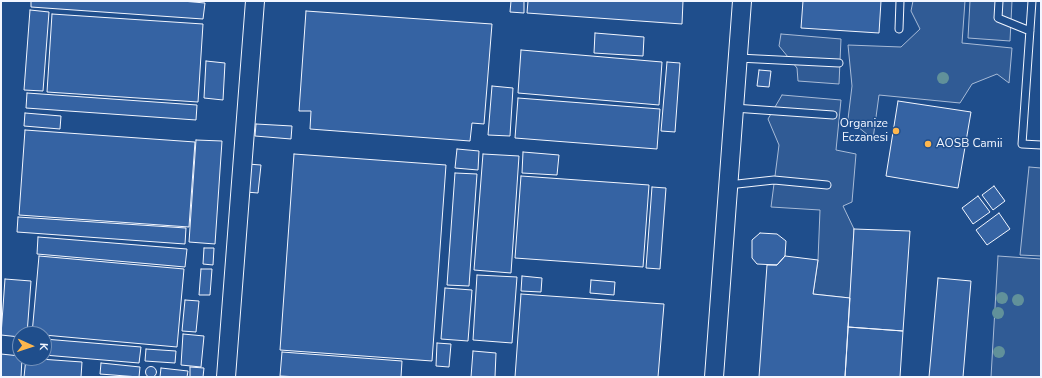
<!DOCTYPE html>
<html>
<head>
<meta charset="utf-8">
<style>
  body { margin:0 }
  #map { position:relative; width:1042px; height:378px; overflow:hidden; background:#1f4e8c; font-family:"Nunito Sans",sans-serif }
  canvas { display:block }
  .frame { position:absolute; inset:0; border:2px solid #f2f6ff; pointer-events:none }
  .north { position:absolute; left:12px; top:326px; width:40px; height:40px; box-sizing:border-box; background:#1f4e8c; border:1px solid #7391ba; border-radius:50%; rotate:93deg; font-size:11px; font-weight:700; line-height:16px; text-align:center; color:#f2f6ff }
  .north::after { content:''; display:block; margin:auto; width:14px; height:18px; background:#ffb74d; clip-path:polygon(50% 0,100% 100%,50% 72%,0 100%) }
</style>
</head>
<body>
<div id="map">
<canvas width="1042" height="378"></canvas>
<div class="frame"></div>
<div class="north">K</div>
</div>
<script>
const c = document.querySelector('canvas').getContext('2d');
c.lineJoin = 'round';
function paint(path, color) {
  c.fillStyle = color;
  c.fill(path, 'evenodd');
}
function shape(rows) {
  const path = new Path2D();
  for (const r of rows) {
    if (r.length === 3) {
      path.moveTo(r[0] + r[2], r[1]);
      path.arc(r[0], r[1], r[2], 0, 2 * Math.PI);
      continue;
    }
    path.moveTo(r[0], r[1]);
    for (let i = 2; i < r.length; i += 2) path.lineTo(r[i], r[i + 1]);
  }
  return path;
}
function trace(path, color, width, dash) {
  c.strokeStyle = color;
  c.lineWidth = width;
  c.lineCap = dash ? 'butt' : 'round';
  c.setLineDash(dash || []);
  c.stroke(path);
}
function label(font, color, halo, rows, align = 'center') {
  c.font = font + ' "Nunito Sans",sans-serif';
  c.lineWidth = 3;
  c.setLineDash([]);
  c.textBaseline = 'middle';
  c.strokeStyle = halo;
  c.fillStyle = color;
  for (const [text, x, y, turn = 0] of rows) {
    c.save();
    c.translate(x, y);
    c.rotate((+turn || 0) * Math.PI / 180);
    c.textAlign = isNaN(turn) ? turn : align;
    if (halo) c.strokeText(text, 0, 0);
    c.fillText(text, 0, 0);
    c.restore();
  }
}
const built = shape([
  [913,1,965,1,962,43,1012,48,1009,83,997,74,972,84,960,103,879,95,873,139,848,119,852,86,848,45,901,47,920,29,911,11,913,1],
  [970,1,1012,1,1010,41,968,38,970,1],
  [781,34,841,39,839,84,798,81,797,68,779,46,781,34],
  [782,95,841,100,836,150,856,154,852,202,843,206,854,229,850,298,813,294,818,260,820,210,771,207,779,145,768,119,782,95],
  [1029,167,1041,168,1041,256,1020,255,1029,167],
  [998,256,1041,259,1041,377,991,377,998,256]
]);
paint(built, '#305b95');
trace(built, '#a8bbd7', 1);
const building = shape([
  [31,1,182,1,205,3,203,19,31,7,31,1],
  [511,1,524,1,524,13,510,12,511,1],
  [528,1,683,1,682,24,527,13,528,1],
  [803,1,881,1,879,33,801,28,803,1],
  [30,10,49,12,43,91,24,90,30,10],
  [306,11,492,24,484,124,472,123,470,141,310,129,311,111,299,111,306,11],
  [52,14,203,24,198,102,47,92,52,14],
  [595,33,644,37,643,56,594,53,595,33],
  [521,50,662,62,659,105,518,93,521,50],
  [206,61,225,63,223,100,204,98,206,61],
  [667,62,680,63,675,132,661,131,667,62],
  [759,70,771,71,769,87,757,86,759,70],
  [492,86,513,88,510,136,488,135,492,86],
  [27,93,197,105,196,120,26,108,27,93],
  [518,98,660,109,657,149,515,138,518,98],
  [898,101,971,112,958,188,886,176,898,101],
  [25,113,61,116,60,129,24,126,25,113],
  [256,124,292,126,291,139,255,136,256,124],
  [25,130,195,142,189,227,19,215,25,130],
  [196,140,222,141,215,244,189,242,196,140],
  [457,149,479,151,478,170,455,168,457,149],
  [523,152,559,155,557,175,522,173,523,152],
  [294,154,446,165,432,361,280,350,294,154],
  [483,154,519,156,511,273,474,270,483,154],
  [248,164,261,165,258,193,246,192,248,164],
  [455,173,477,174,469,286,447,285,455,173],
  [521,176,649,185,643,267,515,258,521,176],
  [994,186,1005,201,993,210,982,195,994,186],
  [652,187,666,188,660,269,646,268,652,187],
  [978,196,990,212,973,224,962,208,978,196],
  [999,213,1010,229,987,245,976,230,999,213],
  [18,217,186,228,185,244,17,232,18,217],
  [854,229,910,231,903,331,848,327,854,229],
  [760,233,777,234,786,241,785,256,777,265,757,264,752,258,752,240,760,233],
  [38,237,187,249,185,267,37,254,38,237],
  [204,248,214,248,213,265,203,264,204,248],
  [39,256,184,269,177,347,44,335,44,334,32,334,39,256],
  [785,256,818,260,813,294,850,298,845,377,759,377,767,265,777,265,785,256],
  [201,269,212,269,210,295,199,295,201,269],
  [477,275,517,277,512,343,473,340,477,275],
  [522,276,542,278,541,292,521,291,522,276],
  [938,278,971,281,963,377,929,377,938,278],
  [5,279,31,281,27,334,20,334,20,337,1,335,5,279],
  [591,280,615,282,614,295,590,293,591,280],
  [445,288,472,290,468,341,441,339,445,288],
  [521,294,664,304,658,377,515,377,521,294],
  [185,300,199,301,196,332,182,331,185,300],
  [848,327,903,331,900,377,845,377,848,327],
  [183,334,204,336,201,367,181,365,183,334],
  [44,339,141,347,139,363,44,355,44,339],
  [437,343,451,344,449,367,436,366,437,343],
  [146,349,176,351,175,363,145,361,146,349],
  [473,351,496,353,495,377,471,377,473,351],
  [282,352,402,361,401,377,299,377,280,376,282,352],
  [1,354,20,356,20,358,22,358,21,377,1,377,1,354],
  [26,358,82,362,81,377,24,377,26,358],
  [101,363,140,367,139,377,100,374,101,363],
  [151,372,5.5],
  [190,367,204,368,203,377,190,377,190,367],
  [161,368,188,371,187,377,160,377,161,368]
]);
paint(building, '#3563a3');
trace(building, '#f2f6ff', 1);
const service = shape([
  [999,1,998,18,1030,31],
  [1032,1,1022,144,1041,145],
  [899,29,900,1],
  [738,58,839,63],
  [734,108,833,115],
  [728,185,774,180,827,185]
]);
const tertiary = shape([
  [226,377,255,1],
  [714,377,742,1]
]);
trace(service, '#f2f6ff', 9);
trace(tertiary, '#f2f6ff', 20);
trace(service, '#1f4e8c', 7);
trace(tertiary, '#1f4e8c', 18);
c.fillStyle = '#61919a';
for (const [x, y] of [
  [943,78],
  [1002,298],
  [1018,300],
  [998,313],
  [999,352]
]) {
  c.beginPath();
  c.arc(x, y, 6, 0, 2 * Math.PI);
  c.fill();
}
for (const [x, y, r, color] of [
  [896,131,4,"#ffb74d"],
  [928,144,4,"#ffb74d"]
]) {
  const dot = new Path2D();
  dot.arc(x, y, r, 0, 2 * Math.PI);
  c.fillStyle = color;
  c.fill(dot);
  trace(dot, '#1f4e8c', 1.5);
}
label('12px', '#f2f6ff', '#1f4e8c', [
  ["Organize",888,124],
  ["Eczanesi",888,138],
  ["AOSB Camii",936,144,"left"]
], 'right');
</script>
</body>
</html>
